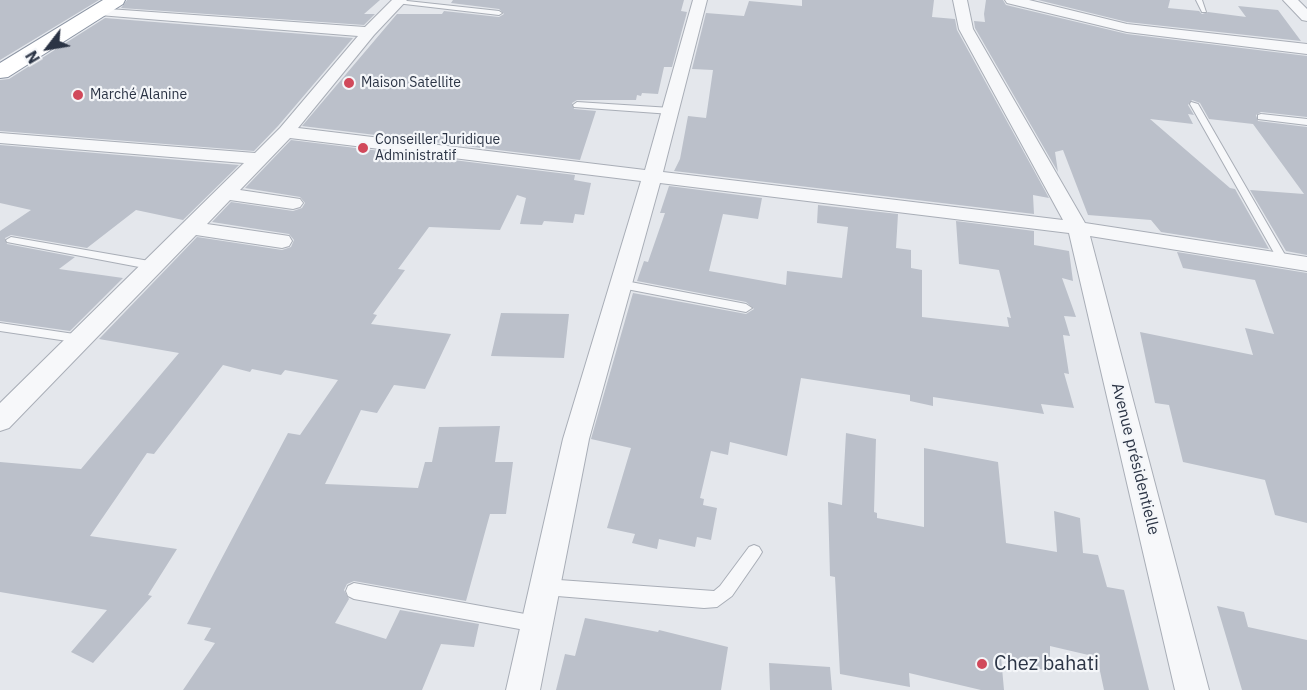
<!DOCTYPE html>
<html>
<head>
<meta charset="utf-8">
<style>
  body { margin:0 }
  #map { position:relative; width:1307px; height:690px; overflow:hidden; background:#e4e7ec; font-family:"IBM Plex Sans",sans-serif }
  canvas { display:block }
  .north { position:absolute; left:18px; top:18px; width:60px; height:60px; -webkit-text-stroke:4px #f4f6f9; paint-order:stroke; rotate:239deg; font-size:16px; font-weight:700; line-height:24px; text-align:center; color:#2b3445 }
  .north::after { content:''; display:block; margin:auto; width:21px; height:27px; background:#2b3445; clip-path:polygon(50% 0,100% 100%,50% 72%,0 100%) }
</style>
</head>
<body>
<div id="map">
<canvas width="1307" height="690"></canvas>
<div class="north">N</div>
</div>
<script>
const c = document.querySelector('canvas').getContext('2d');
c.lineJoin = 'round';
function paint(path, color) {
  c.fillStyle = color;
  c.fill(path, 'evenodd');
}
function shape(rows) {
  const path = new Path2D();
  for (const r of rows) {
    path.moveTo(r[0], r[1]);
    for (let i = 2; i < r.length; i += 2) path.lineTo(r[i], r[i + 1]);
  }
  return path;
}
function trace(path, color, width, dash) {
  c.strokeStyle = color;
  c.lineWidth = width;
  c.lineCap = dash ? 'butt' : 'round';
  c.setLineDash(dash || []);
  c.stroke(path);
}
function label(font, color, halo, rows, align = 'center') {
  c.font = font + ' "IBM Plex Sans",sans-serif';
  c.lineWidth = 4.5;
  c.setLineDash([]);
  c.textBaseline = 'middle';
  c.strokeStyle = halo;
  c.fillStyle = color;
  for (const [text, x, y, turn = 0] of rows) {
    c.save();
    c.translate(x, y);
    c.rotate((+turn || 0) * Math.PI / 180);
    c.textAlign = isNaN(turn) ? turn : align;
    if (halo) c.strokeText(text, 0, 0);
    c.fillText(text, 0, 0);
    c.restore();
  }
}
paint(shape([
  [0,0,99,0,0,60],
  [127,0,380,0,364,14,375,14,364,25,121,8],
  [453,0,684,0,681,11,687,12,672,67,664,67,658,94,642,93,641,96,637,95,636,100,577,100,572,103,574,109,596,111,580,160,302,126,397,14,442,14,444,11,499,17,504,14,499,9,451,3],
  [802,0,934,0,932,17,955,19,957,30,1049,198,1033,195,1034,214,674,171,680,159,688,116,706,118,713,70,692,69,706,13,744,16,749,1,802,6],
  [986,0,1003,0,1006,5,1127,34,1307,56,1307,117,1261,112,1256,115,1258,121,1307,127,1307,255,1286,251,1250,190,1304,194,1253,124,1209,119,1200,103,1192,100,1188,105,1194,115,1188,114,1193,124,1150,119,1230,188,1235,189,1269,249,1161,232,1151,220,1088,215,1063,150,1055,152,1058,172,975,28,974,21,985,22,984,14],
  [1038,0,1170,0,1168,8,1199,11,1202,14,1208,12,1246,17,1238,6,1278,10,1301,41,1127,22],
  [105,18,353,38,278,126,254,151,0,131,0,80,9,79],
  [291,140,575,175,574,180,591,183,584,215,575,214,573,223,544,221,542,225,520,224,526,198,517,195,500,230,429,227,398,269,405,270,373,314,377,315,371,324,451,334,425,389,394,385,377,413,361,410,325,484,418,488,425,462,432,462,439,427,500,426,495,462,513,462,506,514,490,514,466,601,354,581,347,584,344,590,349,599,335,623,386,639,400,610,479,624,474,647,441,644,422,690,183,690,215,643,204,640,211,628,187,624,288,433,300,435,338,380,285,370,281,375,252,369,250,372,223,365,154,454,147,453,90,536,177,549,148,595,152,596,93,663,71,652,107,610,0,592,0,462,81,469,179,353,99,339,197,237,282,250,291,247,294,240,289,234,212,222,231,202,293,211,302,208,305,203,300,197,245,188],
  [0,145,239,165,183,220,136,210,87,248,11,235,5,238,7,244,75,257,59,269,123,278,70,331,0,321,0,231,31,210,0,203],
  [669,186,762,198,758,219,723,214,709,271,786,285,787,271,842,278,848,227,817,223,818,205,898,214,896,248,911,250,911,268,922,270,922,317,1009,327,1007,317,1011,318,999,270,959,264,956,221,1034,231,1034,245,1069,251,1073,281,1062,278,1076,317,1064,316,1070,336,1063,335,1069,374,1064,373,1074,408,1041,404,1044,414,933,397,933,406,910,401,910,395,801,378,787,456,730,442,728,455,711,451,700,498,704,499,703,505,717,508,711,540,697,537,695,547,659,539,657,549,632,543,635,534,607,528,631,448,591,439,633,293,746,314,754,309,746,302,637,281,644,261,648,262,665,213,660,213],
  [1177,252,1307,273,1307,523,1275,515,1265,480,1183,462,1169,405,1155,403,1140,332,1253,355,1245,328,1274,334,1255,280,1183,268],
  [501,313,569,314,564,358,491,356],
  [846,433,876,439,874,512,877,513,877,518,924,527,924,448,998,462,1006,543,1057,552,1054,511,1080,518,1083,553,1098,555,1107,587,1124,590,1149,690,1104,690,1097,657,1050,646,1050,672,1001,657,1004,690,981,690,909,673,910,687,840,674,835,577,830,576,828,502,842,505],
  [1217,606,1244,612,1248,627,1307,640,1307,690,1242,690],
  [585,618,658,632,659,630,728,647,721,690,556,690,565,654,575,656],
  [769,663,830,667,832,690,770,690]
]), '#bbc0ca');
const service = shape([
  [398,0,499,11,502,13,499,15,396,3,395,2,398,0],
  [1196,0,1202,0,1206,12,1202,12,1196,0],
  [577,102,671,108,675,111,671,114,574,107,573,105,577,102],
  [1191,102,1198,104,1288,260,1287,263,1279,263,1278,260,1190,104,1191,102],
  [1261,114,1307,119,1307,125,1258,119,1258,115,1261,114],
  [11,237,155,262,160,266,155,270,7,242,6,240,11,237],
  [620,280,746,304,752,308,746,312,616,287,614,284,616,281,620,280],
  [0,323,81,335,87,339,81,343,0,331,0,323],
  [754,545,759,547,762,552,759,557,732,596,717,607,704,608,545,595,539,592,537,587,539,582,545,579,714,591,720,586,749,547,754,545],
  [354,583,536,616,542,618,544,624,542,630,536,632,354,599,348,596,346,591,348,586,354,583]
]);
const minor = shape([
  [392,0,407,0,374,35,298,128,645,170,693,0,707,0,663,172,1063,220,959,29,953,0,967,0,973,29,1085,223,1307,257,1307,271,1090,236,1209,690,1175,690,1069,233,660,183,589,439,540,690,506,690,563,439,641,181,290,138,240,190,300,199,303,203,300,207,293,209,230,200,207,224,289,236,292,241,289,246,282,248,196,235,9,428,0,431,0,403,244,163,0,143,0,133,255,153,280,128,358,36,99,15,92,11,94,8,365,27,392,0],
  [1005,0,1029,0,1127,24,1307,44,1307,54,1127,32,1007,3,1005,0],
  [1283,0,1298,0,1307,9,1307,21,1302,20,1283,0]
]);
const trunk = shape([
  [103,0,125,0,123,4,8,77,0,78,0,63,103,0]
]);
trace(service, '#a9aeb7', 2);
trace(minor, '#a9aeb7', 2);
trace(trunk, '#8b94a3', 2);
paint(service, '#f7f8fa');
paint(minor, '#f7f8fa');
paint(trunk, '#fff');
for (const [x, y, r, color] of [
  [349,83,6,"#d1495b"],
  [78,95,6,"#d1495b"],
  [363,148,6,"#d1495b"],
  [982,664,6,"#d1495b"]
]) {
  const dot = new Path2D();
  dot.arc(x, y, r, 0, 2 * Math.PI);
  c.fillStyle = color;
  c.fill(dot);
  trace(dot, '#f4f6f9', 2);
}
label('14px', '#2b3445', '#f4f6f9', [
  ["Maison Satellite",361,83],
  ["Marché Alanine",90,95],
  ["Conseiller Juridique",375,140],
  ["Administratif",375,156]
], 'left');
label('16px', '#2b3445', '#f4f6f9', [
  ["Avenue présidentielle",1135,459,76]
]);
label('20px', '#2b3445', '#f4f6f9', [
  ["Chez bahati",994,664]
], 'left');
</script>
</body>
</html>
